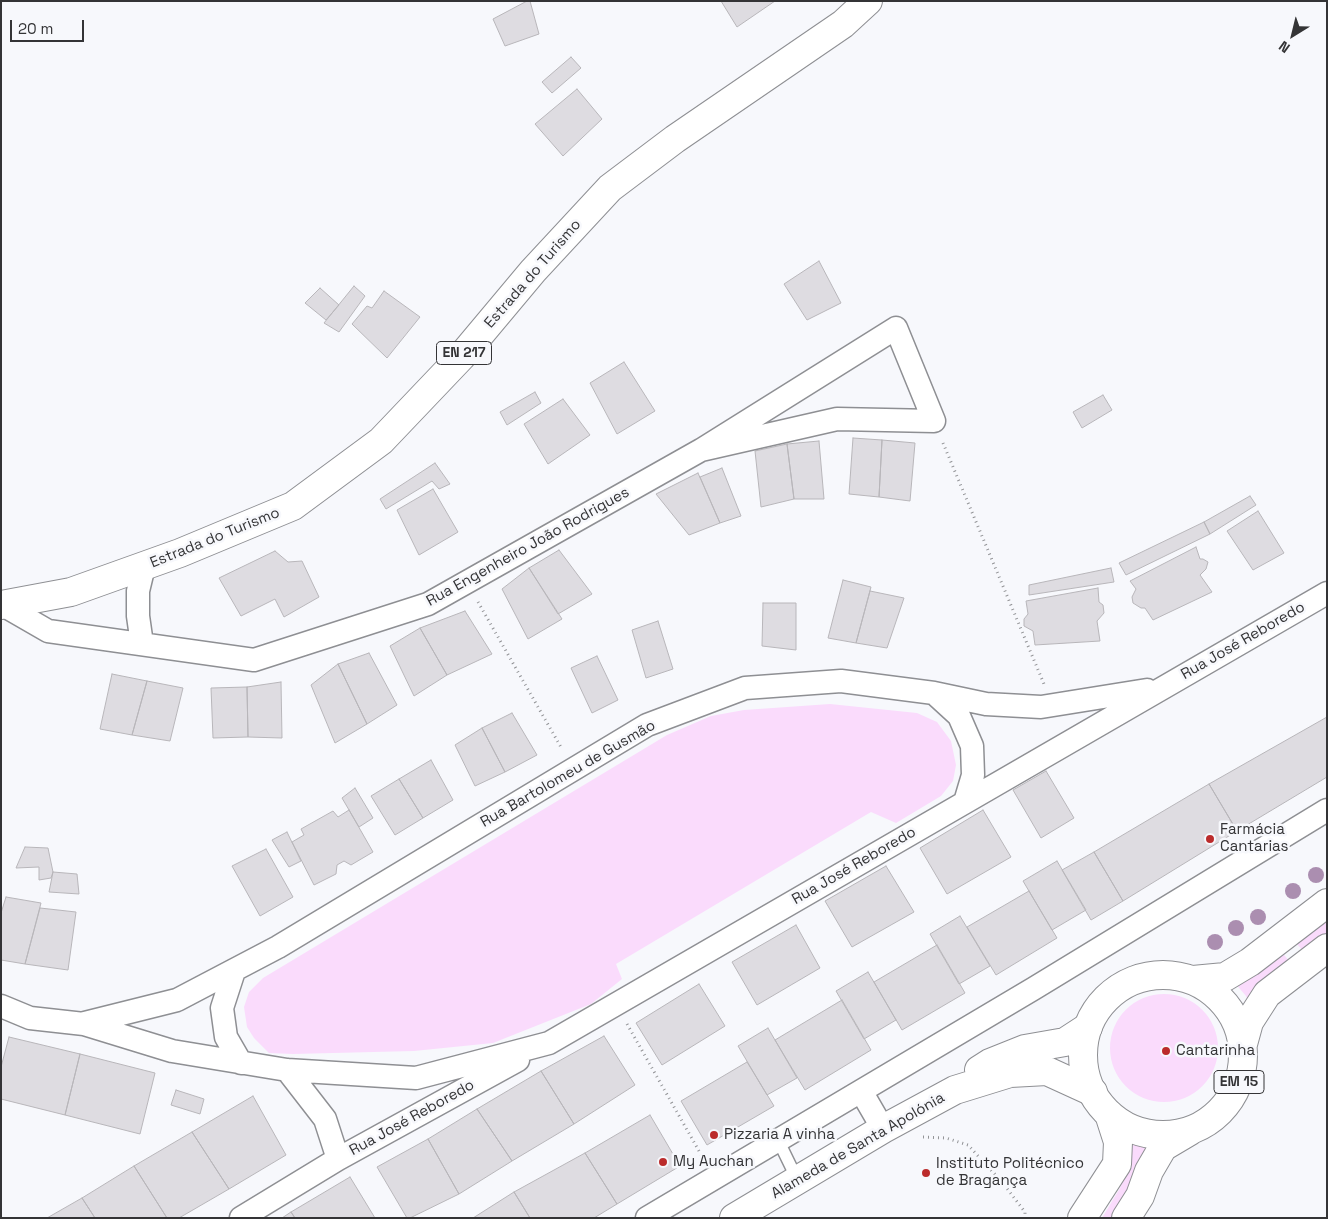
<!DOCTYPE html>
<html>
<head>
<meta charset="utf-8">
<style>
  body { margin:0 }
  #map { position:relative; width:1328px; height:1219px; overflow:hidden; background:#f7f8fc; font-family:"Space Grotesk",sans-serif }
  canvas { display:block }
  .frame { position:absolute; inset:0; border:2px solid #343436; pointer-events:none }
  .north { position:absolute; left:1268px; top:10px; width:50px; height:50px; -webkit-text-stroke:4px #f7f8fc; paint-order:stroke; rotate:216deg; font-size:14px; font-weight:700; line-height:20px; text-align:center; color:#343436 }
  .north::after { content:''; display:block; margin:auto; width:18px; height:22px; background:#343436; clip-path:polygon(50% 0,100% 100%,50% 72%,0 100%) }
  .scale { position:absolute; left:10px; top:20px; width:74px; height:22px; box-sizing:border-box; border:2px solid #343436; border-top:0; padding-left:6px; font-size:15px; line-height:18px; white-space:nowrap; color:#343436; -webkit-text-stroke:4px #f7f8fc; paint-order:stroke }
</style>
</head>
<body>
<div id="map">
<canvas width="1328" height="1219"></canvas>
<div class="frame"></div>
<div class="north">N</div>
<div class="scale">20 m</div>
</div>
<script>
const c = document.querySelector('canvas').getContext('2d');
c.lineJoin = 'round';
function paint(path, color) {
  c.fillStyle = color;
  c.fill(path, 'evenodd');
}
function shape(rows) {
  const path = new Path2D();
  for (const r of rows) {
    if (r.length === 3) {
      path.moveTo(r[0] + r[2], r[1]);
      path.arc(r[0], r[1], r[2], 0, 2 * Math.PI);
      continue;
    }
    path.moveTo(r[0], r[1]);
    for (let i = 2; i < r.length; i += 2) path.lineTo(r[i], r[i + 1]);
  }
  return path;
}
function trace(path, color, width, dash) {
  c.strokeStyle = color;
  c.lineWidth = width;
  c.lineCap = dash ? 'butt' : 'round';
  c.setLineDash(dash || []);
  c.stroke(path);
}
function label(font, color, halo, rows, align = 'center') {
  c.font = font + ' "Space Grotesk",sans-serif';
  c.lineWidth = 5;
  c.setLineDash([]);
  c.textBaseline = 'middle';
  c.strokeStyle = halo;
  c.fillStyle = color;
  for (const [text, x, y, turn = 0] of rows) {
    c.save();
    c.translate(x, y);
    c.rotate((+turn || 0) * Math.PI / 180);
    c.textAlign = isNaN(turn) ? turn : align;
    if (halo) c.strokeText(text, 0, 0);
    c.fillText(text, 0, 0);
    c.restore();
  }
}
paint(shape([
  [830,704,917,713,937,722,951,741,956,765,953,781,941,796,896,823,871,812,616,964,622,979,591,1004,493,1043,414,1051,293,1054,269,1053,254,1038,247,1027,244,1007,249,992,263,978,667,735,711,716,744,710],
  [1327,917,1327,934,1304,952,1295,942],
  [1281,951,1289,961,1249,1003,1246,996,1234,982],
  [1164,1048,54],
  [1130,1141,1148,1146,1125,1198,1112,1218,1102,1218,1120,1188,1128,1171]
]), '#fadbfc');
const building = shape([
  [527,1,530,1,539,34,505,46,493,19,527,1],
  [721,1,775,1,737,27,721,1],
  [571,57,581,68,552,93,542,82,571,57],
  [577,89,602,119,563,156,535,124,577,89],
  [819,261,841,303,807,320,784,284,819,261],
  [354,286,365,296,339,332,324,323,354,286],
  [320,288,339,305,326,320,305,303,320,288],
  [384,291,420,317,387,358,352,324,367,306,372,308,384,291],
  [624,362,655,411,617,434,590,383,624,362],
  [535,392,541,403,507,425,500,412,535,392],
  [1103,395,1112,410,1082,428,1073,412,1103,395],
  [563,399,590,435,548,464,524,424,563,399],
  [853,438,882,440,879,497,849,494,853,438],
  [882,440,915,443,910,501,879,497,882,440],
  [819,441,824,499,794,499,787,444,819,441],
  [787,444,794,499,761,507,755,451,787,444],
  [435,463,450,484,439,489,432,481,386,509,380,499,435,463],
  [722,468,741,516,720,523,700,477,722,468],
  [698,473,720,523,689,535,656,494,698,473],
  [433,489,458,532,419,555,397,510,433,489],
  [1250,496,1256,505,1210,534,1204,522,1250,496],
  [1258,511,1284,553,1253,570,1227,531,1258,511],
  [1204,522,1210,534,1126,575,1119,563,1204,522],
  [1196,547,1200,559,1203,559,1208,562,1206,569,1200,575,1212,592,1153,620,1145,608,1141,608,1133,603,1132,597,1136,589,1130,581,1196,547],
  [559,550,592,594,558,614,529,568,559,550],
  [275,551,288,562,302,561,319,597,284,617,275,599,241,616,219,578,275,551],
  [529,568,562,619,528,639,502,589,529,568],
  [1111,568,1114,582,1029,595,1029,585,1111,568],
  [843,580,871,587,856,643,828,638,843,580],
  [1098,588,1099,602,1103,605,1104,613,1097,621,1100,641,1035,645,1033,631,1024,626,1024,619,1028,614,1026,601,1098,588],
  [870,591,904,598,887,648,856,643,870,591],
  [763,603,796,603,796,650,762,646,763,603],
  [465,611,492,654,447,675,420,628,465,611],
  [658,621,673,669,646,678,632,630,658,621],
  [420,628,447,675,414,696,390,646,420,628],
  [369,653,397,705,367,724,338,664,369,653],
  [597,656,618,700,592,713,571,668,597,656],
  [338,664,367,724,335,743,311,685,338,664],
  [112,674,147,681,132,735,100,729,112,674],
  [147,681,183,688,170,741,132,735,147,681],
  [281,682,282,738,248,737,247,687,281,682],
  [247,687,248,737,213,738,211,688,247,687],
  [512,713,537,755,505,772,482,728,512,713],
  [1327,717,1327,777,1237,831,1209,784,1327,717],
  [482,728,505,772,475,786,455,745,482,728],
  [431,760,453,800,423,818,399,779,431,760],
  [1046,771,1074,818,1041,838,1013,790,1046,771],
  [399,779,423,818,395,835,371,796,399,779],
  [1209,784,1237,831,1123,901,1094,852,1209,784],
  [355,788,373,818,359,827,342,798,355,788],
  [349,810,373,852,351,865,344,861,337,865,336,874,314,885,292,842,304,835,301,829,333,811,338,817,349,810],
  [983,810,1011,857,947,894,920,848,983,810],
  [287,832,301,861,289,867,272,840,287,832],
  [25,847,48,848,53,872,51,878,39,880,39,867,16,868,25,847],
  [266,849,293,897,260,916,232,866,266,849],
  [1094,852,1123,901,1091,920,1062,870,1094,852],
  [1057,861,1086,910,1052,930,1023,881,1057,861],
  [886,866,914,912,852,947,825,901,886,866],
  [53,872,77,874,79,894,49,892,53,872],
  [1029,891,1057,938,996,975,967,927,1029,891],
  [6,897,41,903,25,964,1,960,1,913,6,897],
  [40,908,76,912,68,970,25,964,40,908],
  [960,916,990,966,959,984,930,934,960,916],
  [796,925,820,968,757,1005,732,962,796,925],
  [937,945,965,993,902,1030,874,982,937,945],
  [868,972,896,1020,864,1039,836,991,868,972],
  [699,984,725,1026,662,1065,636,1023,699,984],
  [842,1000,871,1050,805,1090,775,1040,842,1000],
  [768,1028,797,1078,767,1095,738,1046,768,1028],
  [604,1036,635,1085,574,1124,541,1071,604,1036],
  [9,1037,80,1054,65,1115,1,1099,1,1067,9,1037],
  [80,1054,155,1073,140,1134,65,1115,80,1054],
  [747,1062,774,1106,707,1145,681,1101,747,1062],
  [541,1071,574,1124,512,1161,477,1109,541,1071],
  [176,1090,204,1099,200,1114,171,1105,176,1090],
  [253,1096,286,1155,229,1189,192,1132,253,1096],
  [477,1109,512,1161,459,1194,428,1139,477,1109],
  [650,1115,680,1166,617,1204,585,1153,650,1115],
  [192,1132,229,1189,179,1218,167,1218,134,1166,192,1132],
  [428,1139,459,1194,410,1218,407,1218,377,1167,428,1139],
  [585,1153,617,1204,594,1218,530,1218,514,1192,585,1153],
  [134,1166,167,1218,95,1218,82,1198,134,1166],
  [350,1177,375,1218,295,1218,291,1212,350,1177],
  [514,1192,530,1218,473,1218,514,1192],
  [82,1198,95,1218,47,1218,82,1198],
  [291,1212,295,1218,282,1218,291,1212]
]);
paint(building, '#dedce1');
trace(building, '#b8b6ba', 1);
const lane = shape([
  [778,1140,798,1181]
]);
const street = shape([
  [3,605,48,631,254,660,428,604,701,450,837,419,934,421,896,328,701,450],
  [142,644,138,616,138,591,144,566],
  [935,694,959,716,972,746,973,775,965,802],
  [234,971,222,1008,226,1037,241,1063],
  [1,1006,30,1018,84,1024,172,1051,287,1070,416,1078,549,1043,1327,593],
  [85,1023,177,1000,278,947,647,725,745,688,841,681,934,693,986,704,1041,707,1147,690],
  [287,1070,325,1119,338,1159],
  [861,1091,883,1129],
  [241,1218,338,1159,518,1060],
  [647,1218,1033,989,1327,810]
]);
const secondary = shape([
  [979,1070,990,1063,1025,1049,1065,1042,1088,1027],
  [734,1218,883,1129,955,1090,1010,1073,1047,1071,1093,1092]
]);
const primary = shape([
  [1,605,71,592,180,553,293,506,381,441,461,357,533,271,610,188,675,139,843,24,868,1],
  [1163,1055,80],
  [1193,980,1225,977,1250,962,1327,903],
  [1243,1044,1249,1022,1267,994,1327,948],
  [1082,1218,1117,1164,1118,1142,1109,1114],
  [1126,1218,1140,1196,1149,1171,1163,1147,1190,1131]
]);
trace(lane, '#8e8f93', 14);
trace(street, '#8e8f93', 25);
trace(secondary, '#8e8f93', 30);
trace(primary, '#8e8f93', 30);
trace(shape([
  [943,443,1044,684],
  [478,602,562,749],
  [627,1024,703,1158],
  [923,1137,946,1138,968,1145,1002,1182,1025,1212,1025,1218]
]), '#929396', 3, [1, 4]);
trace(lane, '#fff', 11);
trace(street, '#fff', 22);
trace(secondary, '#fff', 28);
trace(primary, '#fff', 28);
c.fillStyle = '#ab8eb0';
for (const [x, y] of [
  [1316,875],
  [1293,891],
  [1258,917],
  [1236,928],
  [1215,942]
]) {
  c.beginPath();
  c.arc(x, y, 8, 0, 2 * Math.PI);
  c.fill();
}
for (const [x, y, r, color] of [
  [1210,839,5,"#bb2b2b"],
  [1166,1051,5,"#bb2b2b"],
  [714,1135,5,"#bb2b2b"],
  [663,1162,5,"#bb2b2b"],
  [926,1173,5,"#bb2b2b"]
]) {
  const dot = new Path2D();
  dot.arc(x, y, r, 0, 2 * Math.PI);
  c.fillStyle = color;
  c.fill(dot);
  trace(dot, '#f7f8fc', 2);
}
for (const [x, y, w] of [
  [464,353,55],
  [1239,1082,50]
]) {
  const box = new Path2D();
  box.roundRect(x - w / 2, y - 11.5, w, 23, 4);
  c.fillStyle = '#f7f8fc';
  c.fill(box);
  trace(box, '#343436', 1);
}
label('bold 14px', '#343436', null, [
  ["EN 217",464,353],
  ["EM 15",1239,1082]
]);
label('15px', '#343436', '#f7f8fc', [
  ["Estrada do Turismo",533,274,-49],
  ["Estrada do Turismo",215,538,-22],
  ["Rua Engenheiro João Rodrigues",528,547,-29],
  ["Rua José Reboredo",1243,641,-30],
  ["Rua Bartolomeu de Gusmão",568,774,-30],
  ["Rua José Reboredo",854,866,-30],
  ["Rua José Reboredo",412,1118,-29],
  ["Alameda de Santa Apolónia",858,1146,-30]
]);
label('15px', '#343436', '#f7f8fc', [
  ["Farmácia",1220,830],
  ["Cantarias",1220,847],
  ["Cantarinha",1176,1051],
  ["Pizzaria A vinha",724,1135],
  ["My Auchan",673,1162],
  ["Instituto Politécnico",936,1164],
  ["de Bragança",936,1181]
], 'left');
</script>
</body>
</html>
